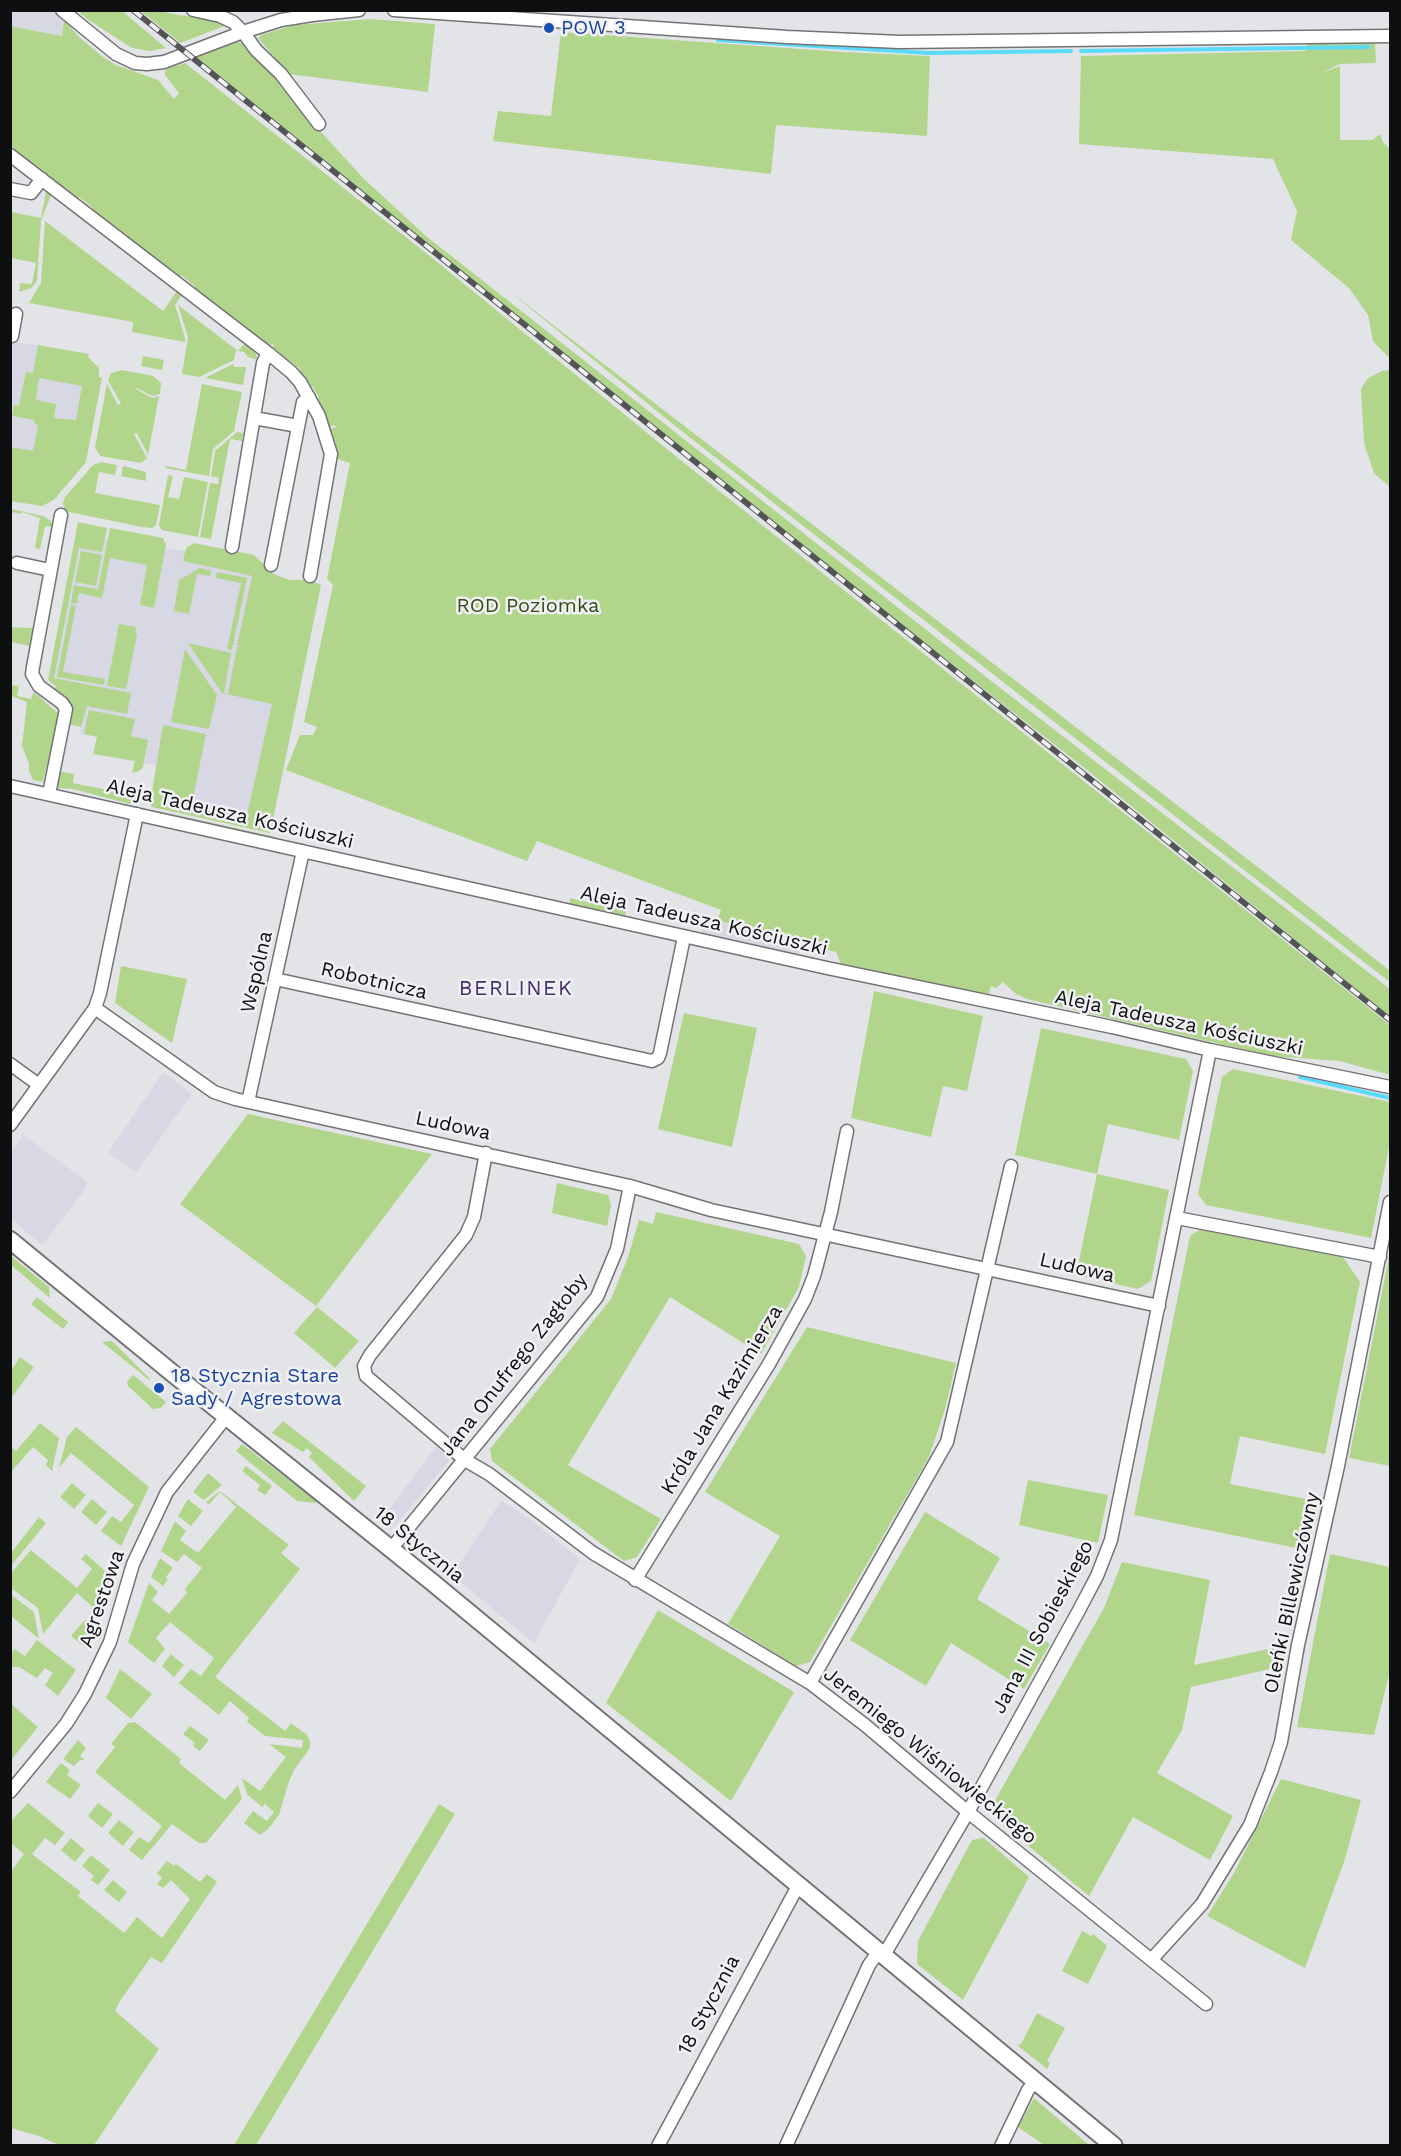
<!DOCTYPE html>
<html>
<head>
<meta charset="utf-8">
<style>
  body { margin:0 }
  #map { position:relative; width:1401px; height:2156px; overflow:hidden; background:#e3e4e7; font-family:"Work Sans",sans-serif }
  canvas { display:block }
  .frame { position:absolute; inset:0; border:12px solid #0e0f10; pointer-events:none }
</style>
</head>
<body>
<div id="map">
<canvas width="1401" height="2156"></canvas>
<div class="frame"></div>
</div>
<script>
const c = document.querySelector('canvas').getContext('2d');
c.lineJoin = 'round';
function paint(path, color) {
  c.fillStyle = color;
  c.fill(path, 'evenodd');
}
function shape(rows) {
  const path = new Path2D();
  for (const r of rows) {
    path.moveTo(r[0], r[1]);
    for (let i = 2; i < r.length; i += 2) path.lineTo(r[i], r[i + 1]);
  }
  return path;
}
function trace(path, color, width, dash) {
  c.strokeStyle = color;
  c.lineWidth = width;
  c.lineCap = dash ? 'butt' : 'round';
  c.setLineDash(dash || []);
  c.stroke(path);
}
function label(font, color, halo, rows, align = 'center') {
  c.font = font + ' "Work Sans",sans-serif';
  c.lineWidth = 5;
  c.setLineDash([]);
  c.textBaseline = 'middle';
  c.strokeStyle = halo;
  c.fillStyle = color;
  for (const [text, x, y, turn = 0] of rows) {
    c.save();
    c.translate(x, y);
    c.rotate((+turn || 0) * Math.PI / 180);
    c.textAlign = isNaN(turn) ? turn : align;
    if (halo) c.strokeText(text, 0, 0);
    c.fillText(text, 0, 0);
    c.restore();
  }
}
paint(shape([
  [10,11,52,11,64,20,63,36,11,26],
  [10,341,89,354,63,486,11,499],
  [79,534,203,554,242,573,321,587,272,827,153,802,160,766,93,754,97,737,80,734,81,727,70,725,78,686,51,681],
  [704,920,779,933,803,939,802,943,828,950,827,956,800,950,798,955,701,934],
  [163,1072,192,1094,136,1172,108,1153],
  [23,1135,88,1182,83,1192,42,1245,11,1219,11,1152],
  [436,1447,448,1456,449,1461,395,1526,390,1529,380,1521],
  [501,1501,518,1510,580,1559,534,1643,452,1575]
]), '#d7d8e3');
paint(shape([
  [78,11,122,11,166,48,150,51,132,48,87,19],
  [141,11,160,11,178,15,206,18,227,25,180,43],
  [370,19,435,24,428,92,289,74,258,38,261,35,294,25],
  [64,20,80,38,103,57,116,65,158,80,174,99,179,93,165,75,165,72,166,69,185,63,426,253,678,458,1390,1025,1390,1075,1340,1061,1272,1056,1027,999,1016,994,1003,982,996,988,991,986,988,996,841,964,836,952,802,943,803,939,779,933,717,921,721,910,537,841,527,861,286,770,300,735,313,735,317,727,304,722,333,585,327,579,350,463,337,459,328,430,336,427,334,425,327,428,317,399,319,398,313,387,310,388,299,368,272,348,274,345,272,344,270,346,195,289,195,286,181,275,179,277,125,235,126,233,123,234,92,211,93,208,79,197,77,199,11,148,10,26,62,36],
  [561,32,843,52,930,56,927,136,776,125,771,174,493,141,498,111,551,116],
  [237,42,241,43,273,73,300,109,363,178,426,236,990,680,1390,989,1390,1017,1087,770,861,593,196,57],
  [1375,42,1376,63,1340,64,1319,74,1340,66,1340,140,1372,140,1380,134,1383,142,1390,149,1390,359,1373,341,1368,315,1349,288,1291,240,1297,211,1273,159,1079,144,1081,56,1306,51,1307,43],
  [46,192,51,195,41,221,37,281,31,288,19,292,20,283,32,284,36,263,11,258,11,212,41,218],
  [45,221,163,311,177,291,182,295,175,305,185,338,185,342,132,332,133,322,29,303,41,283],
  [505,288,1285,888,1390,971,1390,982,1240,867,674,425],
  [178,305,238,351,245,343,255,352,258,360,248,357,244,352,236,351,234,360,199,377,182,374,188,337],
  [38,345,89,354,88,357,99,368,99,377,102,378,86,462,54,500,42,506,10,501,11,447,33,451,38,425,34,423,34,420,12,416,14,405,19,405,26,372,33,373],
  [39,378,82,386,76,420,54,418,56,404,36,400],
  [143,356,164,360,162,370,141,366],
  [233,364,235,367,246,367,243,385,205,378],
  [122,370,153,376,161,383,160,394,152,396,137,388,136,389,152,398,159,396,148,455,137,433,134,434,147,458,141,463,100,456,95,447,107,384,118,405,121,404,108,380,111,373],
  [1390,370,1390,487,1374,473,1364,443,1361,389,1368,378,1382,371],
  [202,384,242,392,234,431,213,449,209,476,165,468,166,466,186,470],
  [237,432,243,433,242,441,230,439,211,539,200,537,210,483,218,484,219,478,211,476,215,451],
  [101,462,117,465,115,475,99,472,95,493,160,505,156,525,152,528,142,527,69,512,65,510,63,503,65,497,93,465],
  [123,466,146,472,146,481,121,476],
  [168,475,173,476,168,497,179,499,184,477,208,482,198,537,162,530,159,525],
  [11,509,43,516,51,521,53,527,45,526,40,549,35,548,40,518,22,512,21,514,12,512,11,518],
  [78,522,107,528,102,552,79,548,54,678,131,693,127,714,87,706,81,727,69,724,71,703,54,689,56,686,48,680],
  [110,528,163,538,166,545,154,608,140,605,147,565,110,558,102,598,79,593,77,604,71,603,74,585,98,589],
  [194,543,254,555,274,574,290,580,310,580,321,585,270,833,152,807,150,804,163,725,206,734,192,803,247,815,272,704,222,693,188,643,231,653,224,693,228,694,237,647,241,647,237,645,252,576,183,561,186,548],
  [81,551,102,555,96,586,75,582],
  [200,568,211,571,210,576,197,574,189,614,174,611,179,580],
  [217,572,247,578,232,650,227,649,241,583,216,578],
  [71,605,76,606,63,672,105,679,104,685,57,677],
  [119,624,136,627,135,633,137,634,126,689,107,686],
  [10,627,33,628,30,646,11,642],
  [185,649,217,695,209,729,171,722],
  [10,685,19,686,17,696,31,699,33,693,35,693,59,714,43,782,33,780,29,771,29,764,22,746,27,702,11,696],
  [89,710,135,719,131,736,148,740,143,767,139,771,132,773,135,761,93,754,97,737,84,734],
  [58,771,74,774,73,783,128,794,130,785,136,790,136,798,130,804,73,789,58,788,55,786],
  [158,811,276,837,275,839,158,814],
  [570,898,626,911,625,917,570,905],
  [121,966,187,979,172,1043,115,1003],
  [874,991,983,1016,967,1091,943,1086,931,1137,851,1118],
  [684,1013,757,1028,732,1147,658,1129],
  [1041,1028,1186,1059,1193,1071,1179,1140,1108,1124,1097,1174,1169,1190,1151,1281,1138,1289,1076,1275,1097,1174,1015,1155],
  [1233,1069,1390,1102,1390,1142,1371,1238,1206,1205,1198,1194,1222,1077],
  [248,1114,432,1154,316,1306,180,1204],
  [557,1183,608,1195,611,1205,607,1226,552,1213],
  [656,1212,799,1244,806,1256,799,1287,761,1354,670,1297,568,1465,661,1519,637,1557,624,1561,492,1461,490,1449,611,1299,628,1257,639,1220,653,1224],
  [1202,1228,1343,1257,1360,1282,1325,1454,1240,1436,1230,1484,1316,1501,1306,1550,1134,1515,1190,1236],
  [1390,1252,1390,1466,1349,1458],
  [11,1256,49,1287,50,1298,11,1265],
  [37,1297,68,1322,63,1329,31,1304],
  [317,1307,359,1341,335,1368,294,1333],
  [807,1327,956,1363,945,1409,929,1457,810,1662,796,1666,728,1624,780,1536,705,1492],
  [112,1341,150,1379,149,1380,102,1342],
  [20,1357,34,1367,12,1397,11,1395,11,1371],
  [133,1375,166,1402,161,1408,153,1409,128,1386,127,1382],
  [283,1421,366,1486,354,1501,309,1457,312,1453,307,1448,303,1452,272,1433],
  [40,1423,59,1438,52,1471,46,1465,48,1460,33,1447,11,1472,11,1447,16,1451],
  [76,1427,149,1487,121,1546,101,1531,112,1516,121,1522,134,1505,71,1453,59,1468,67,1437],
  [242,1444,315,1500,316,1503,297,1501,236,1451],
  [246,1466,272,1486,265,1495,257,1490,260,1485,242,1471],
  [208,1473,222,1485,204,1500,193,1492],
  [1028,1480,1108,1495,1098,1543,1019,1525],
  [72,1483,86,1495,74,1509,60,1497],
  [220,1491,289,1545,281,1553,300,1569,215,1677,285,1731,291,1723,307,1735,310,1741,310,1748,294,1770,288,1784,279,1815,267,1830,260,1835,244,1823,253,1811,267,1821,274,1812,265,1804,262,1807,247,1794,242,1778,260,1791,286,1757,269,1744,302,1748,303,1740,265,1736,247,1722,249,1718,230,1701,219,1715,179,1683,191,1669,201,1676,214,1658,170,1622,156,1638,165,1649,154,1663,128,1642,149,1583,158,1592,152,1600,169,1614,187,1593,185,1589,202,1568,184,1554,177,1562,161,1551,175,1521,186,1531,180,1540,198,1553,236,1507,220,1492,209,1505,206,1502],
  [92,1499,107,1512,96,1525,81,1512],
  [188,1499,203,1511,191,1526,178,1516],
  [925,1512,1000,1558,977,1599,1050,1644,1024,1689,951,1643,926,1686,850,1640],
  [39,1517,46,1523,11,1566,11,1553],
  [31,1550,77,1588,92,1569,81,1559,86,1554,106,1572,105,1577,110,1580,95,1618,91,1614,94,1608,77,1593,43,1634,38,1608,11,1588,11,1573],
  [1330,1554,1390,1567,1390,1671,1374,1735,1297,1727],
  [160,1558,173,1568,166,1577,168,1579,163,1586,151,1577],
  [1122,1562,1210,1580,1194,1665,1287,1645,1283,1666,1191,1687,1182,1730,1157,1773,1233,1816,1210,1860,1133,1817,1089,1896,996,1819,993,1804,1104,1608],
  [10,1594,34,1612,39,1639,11,1616],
  [658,1610,794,1692,731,1801,606,1703],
  [85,1620,93,1628,86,1648,71,1636],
  [37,1640,76,1670,58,1696,45,1685,53,1673,45,1668,37,1678,19,1667,11,1667,11,1654,14,1649,25,1656],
  [171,1654,184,1665,174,1677,162,1666],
  [120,1669,152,1694,131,1719,106,1698],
  [11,1704,38,1727,11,1760],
  [135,1722,181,1759,179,1763,225,1800,238,1785,242,1799,206,1843,199,1843,172,1824,142,1860,129,1850,139,1837,149,1843,162,1826,95,1772,115,1747,111,1744,128,1723],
  [190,1726,209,1740,200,1751,193,1746,195,1743,183,1734],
  [78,1740,86,1748,80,1756,85,1760,80,1760,74,1766,63,1759],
  [61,1763,70,1770,67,1775,81,1785,70,1799,46,1782],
  [1281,1779,1361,1800,1345,1859,1305,1968,1207,1916,1234,1873],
  [28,1803,65,1833,55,1845,45,1838,32,1854,81,1892,78,1896,124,1933,137,1917,162,1938,190,1899,171,1880,163,1888,157,1884,162,1878,157,1873,167,1861,174,1866,176,1864,200,1882,207,1874,217,1882,162,1963,151,1957,120,2001,115,2011,159,2049,94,2145,59,2145,39,2136,11,2128,11,1871,24,1854,11,1843,11,1821],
  [98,1803,113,1814,102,1828,88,1816],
  [439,1804,455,1814,256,2145,234,2145],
  [119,1820,134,1832,123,1846,108,1833],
  [71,1838,85,1850,75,1862,61,1850],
  [984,1838,1029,1877,963,2000,917,1964,918,1941,972,1840],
  [91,1855,110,1870,98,1885,91,1880,94,1876,82,1866],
  [113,1880,127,1892,119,1902,104,1890],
  [1082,1931,1091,1936,1093,1934,1107,1946,1088,1984,1062,1971],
  [1037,2013,1065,2028,1047,2061,1050,2063,1047,2069,1017,2045,1021,2044],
  [1034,2098,1089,2145,1044,2145,1018,2127]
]), '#b2d58c');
trace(shape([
  [718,40,929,53,1071,51],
  [1081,51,1368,47],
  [1300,1077,1390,1098]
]), '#5bdbfa', 4);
const minor = shape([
  [62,10,116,54,135,63,147,64,164,62,243,32,281,20,312,15,359,10],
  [193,10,220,16,233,22,243,32,256,50,281,74,319,124],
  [394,10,787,37,900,42,1390,36],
  [10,155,268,353,291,372,300,382,319,416,331,454,310,576],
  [10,189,31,193,42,179],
  [10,336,12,336,16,314],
  [254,418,298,426],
  [232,547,263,363,268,353],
  [17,563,50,570],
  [271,565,303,402,309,397],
  [10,786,827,968,1112,1027,1210,1050,1390,1087],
  [49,794,66,709,62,703,39,686,32,674,33,667,61,515],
  [275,979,652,1061,658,1058,660,1053,684,937],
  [95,1008,214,1092,235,1099,630,1186,711,1210,1159,1306],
  [10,1064,39,1085],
  [248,1102,303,851],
  [10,1125,95,1008,100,993,137,814],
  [486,1153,474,1217,466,1235,370,1355,364,1366,366,1376,465,1460,489,1474,593,1553,810,1683,865,1725,968,1812,1206,2004],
  [1177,1218,1380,1257],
  [391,1549,597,1297,617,1249,630,1186],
  [635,1580,769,1364,805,1299,814,1276,831,1212,847,1131],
  [810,1683,947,1442,1011,1166],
  [10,1792,66,1724,85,1694,110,1642,133,1564,167,1492,226,1417],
  [884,1955,968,1812,1078,1612,1097,1576,1111,1540,1210,1050],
  [1152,1959,1202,1904,1250,1825,1271,1772,1281,1742,1298,1645,1338,1466,1390,1202],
  [658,2146,799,1884],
  [786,2146,869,1965,879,1951],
  [1001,2146,1028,2090,1036,2080]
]);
const secondary = shape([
  [10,1240,171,1372,432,1582,1114,2146]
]);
trace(minor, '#737376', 15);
trace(secondary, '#737376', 20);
trace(minor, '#fff', 12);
trace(secondary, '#fff', 16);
const rail = shape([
  [133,10,1390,1020]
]);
trace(rail, '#535456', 6);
trace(rail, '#f1f1f5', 4, [11]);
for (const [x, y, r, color] of [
  [549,28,6,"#1a4fb4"],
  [159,1388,6,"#1a4fb4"]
]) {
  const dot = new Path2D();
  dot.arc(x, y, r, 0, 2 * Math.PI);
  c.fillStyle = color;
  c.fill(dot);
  trace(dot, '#f1f1f5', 2);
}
label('20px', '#164399', '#f1f1f5', [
  ["POW 3",561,28],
  ["18 Stycznia Stare",171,1376],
  ["Sady / Agrestowa",171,1399]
], 'left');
label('20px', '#344c11', '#f1f1f5', [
  ["ROD Poziomka",528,606]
]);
label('20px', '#0e0f10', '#f1f1f5', [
  ["Aleja Tadeusza Kościuszki",230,814,13],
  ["Aleja Tadeusza Kościuszki",704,921,13],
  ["Wspólna",257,972,-77],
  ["Robotnicza",374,981,13],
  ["Aleja Tadeusza Kościuszki",1179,1023,12],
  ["Ludowa",453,1126,12],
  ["Ludowa",1077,1268,13],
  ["Jana Onufrego Zagłoby",514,1365,-52],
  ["Króla Jana Kazimierza",722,1400,-59],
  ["18 Stycznia",419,1545,39],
  ["Oleńki Billewiczówny",1292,1593,-78],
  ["Agrestowa",102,1599,-71],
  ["Jana III Sobieskiego",1043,1627,-62],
  ["Jeremiego Wiśniowieckiego",930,1756,39],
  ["18 Stycznia",709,2005,-62]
]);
c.letterSpacing = '1.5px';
label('21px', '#45306c', '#f1f1f5', [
  ["BERLINEK",516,989]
]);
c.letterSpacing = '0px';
</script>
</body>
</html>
